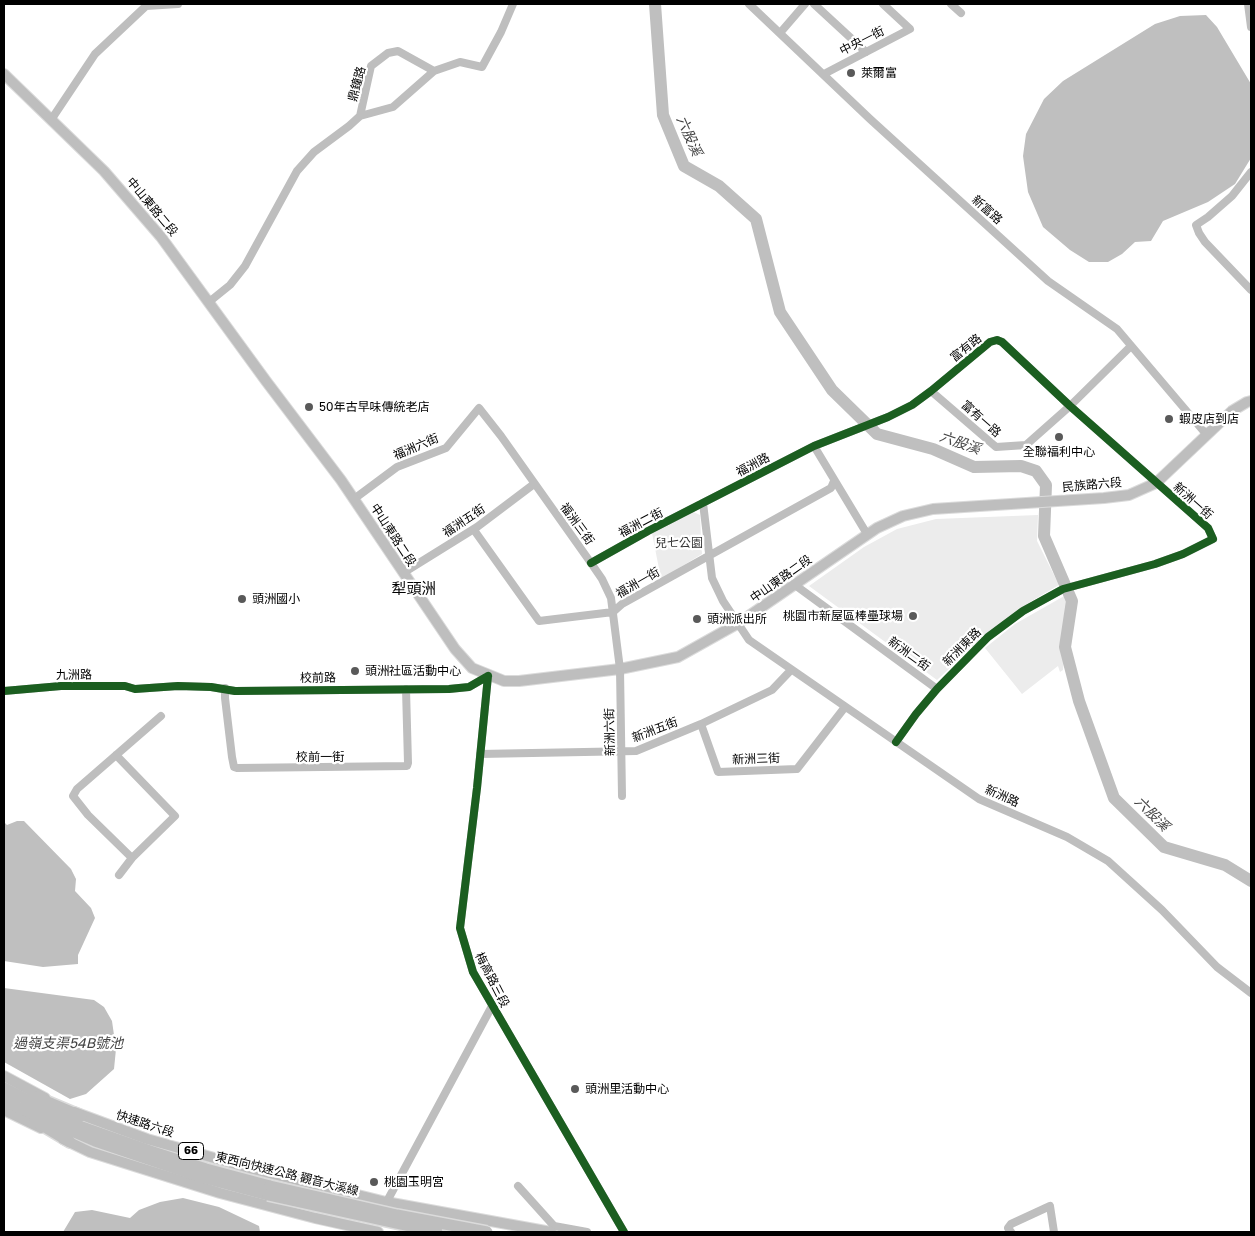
<!DOCTYPE html>
<html>
<head>
<meta charset="utf-8">
<style>
  body { margin:0 }
  #map { position:relative; width:1255px; height:1236px; overflow:hidden; background:#fff; font-family:"Golos Text",sans-serif }
  canvas { display:block }
  .frame { position:absolute; inset:0; border:5px solid #000; pointer-events:none }
</style>
</head>
<body>
<div id="map">
<canvas width="1255" height="1236"></canvas>
<div class="frame"></div>
</div>
<script>
const c = document.querySelector('canvas').getContext('2d');
c.lineJoin = 'round';
function paint(path, color) {
  c.fillStyle = color;
  c.fill(path, 'evenodd');
}
function shape(rows) {
  const path = new Path2D();
  for (const r of rows) {
    path.moveTo(r[0], r[1]);
    for (let i = 2; i < r.length; i += 2) path.lineTo(r[i], r[i + 1]);
  }
  return path;
}
function trace(path, color, width, dash) {
  c.strokeStyle = color;
  c.lineWidth = width;
  c.lineCap = dash ? 'butt' : 'round';
  c.setLineDash(dash || []);
  c.stroke(path);
}
function label(font, color, halo, rows, align = 'center') {
  c.font = font + ' "Golos Text","Noto Sans TC",sans-serif';
  c.lineWidth = 4.5;
  c.setLineDash([]);
  c.textBaseline = 'middle';
  c.strokeStyle = halo;
  c.fillStyle = color;
  for (const [text, x, y, turn = 0] of rows) {
    c.save();
    c.translate(x, y);
    c.rotate((+turn || 0) * Math.PI / 180);
    c.textAlign = isNaN(turn) ? turn : align;
    if (halo) c.strokeText(text, 0, 0);
    c.fillText(text, 0, 0);
    c.restore();
  }
}
paint(shape([
  [691,511,700,515,702,554,661,579,652,533],
  [1038,515,1037,541,1059,585,1030,602,992,629,937,680,809,586,864,547,897,529,936,519],
  [1066,595,1069,608,1063,670,1060,672,1058,666,1022,694,985,648,1015,624]
]), '#ececec');
paint(shape([
  [1206,15,1217,27,1251,84,1251,158,1235,184,1208,202,1163,221,1151,241,1135,242,1122,254,1108,262,1089,262,1070,250,1043,227,1028,192,1023,156,1026,134,1044,99,1063,81,1155,24,1180,16],
  [17,821,24,821,71,869,76,879,75,891,91,908,95,918,78,955,78,964,43,967,4,961,4,822,7,825],
  [4,988,94,1000,104,1007,112,1021,116,1049,114,1069,86,1094,70,1099,4,1062],
  [183,1198,219,1207,259,1226,260,1232,63,1232,75,1212,92,1210,130,1218,139,1210,160,1202]
]), '#bfbfbf');
trace(shape([
  [655,4,663,115,684,166,719,186,756,219,780,312,832,390,877,434,933,449,974,467,1021,466,1036,471,1046,485,1044,536,1072,601,1065,647,1079,701,1114,798,1164,847,1225,865,1251,881]
]), '#bfbfbf', 12);
const major = shape([
  [4,74,104,171,161,237,266,381,341,480,455,649,472,668,504,681,519,681,620,669,678,657,737,624,877,528,903,516,933,509,1104,498,1129,495,1156,483,1232,411,1247,402,1251,401],
  [4,1076,45,1098],
  [4,1110,41,1128],
  [74,1112,147,1139,253,1169,386,1202,551,1232],
  [63,1139,90,1152,220,1193,315,1218,378,1232]
]);
const highway = shape([
  [4,1088,79,1126,150,1151,206,1169,270,1186],
  [36,1097,81,1116],
  [4,1100,19,1108,95,1141,201,1177,268,1195],
  [35,1121,70,1142]
]);
trace(major, '#dbdbdb', 12);
trace(highway, '#dbdbdb', 14);
trace(shape([
  [749,4,870,119,1048,281,1117,329,1206,434],
  [814,4,866,52],
  [951,4,961,13],
  [1248,4,1251,27],
  [780,33,805,4],
  [824,74,910,29,883,4],
  [360,116,393,107,434,71],
  [51,120,95,54,146,6,178,4],
  [1251,172,1232,196,1208,217,1196,225,1199,233,1205,242,1251,290],
  [209,302,230,285,245,266,297,171,314,152,349,126,360,116,371,66,388,53,398,51,434,71,460,62,482,67,501,32,513,4],
  [931,391,996,447,1026,445,1070,406,1131,346],
  [814,446,867,534],
  [354,499,397,467,446,448,479,408,501,436,591,563,602,579,611,598,620,669,622,796],
  [703,503,712,578,723,601,749,640,979,799,1067,837,1108,861,1162,910,1217,967,1251,993],
  [474,530,539,621,613,612,622,604,831,488,834,481],
  [591,563,648,531,814,446,888,417,912,405,931,391,990,342,997,340,1002,342,1070,406,1208,528,1213,539,1183,554,1155,564,1063,589,1023,611,988,637,937,689,916,714,896,742],
  [403,573,477,527,534,484],
  [795,585,937,689],
  [488,676,477,788,460,928,473,972,624,1232],
  [225,688,225,698,232,757,234,767,237,768,407,766,408,763,406,689],
  [4,691,61,686,125,686,135,689,178,686,211,687,235,691,449,689,469,687,488,676],
  [701,724,718,772,797,769,845,707],
  [480,754,636,751,701,724,772,690,791,670],
  [116,755,175,816,132,858,119,875],
  [132,858,88,815,73,796,77,789,161,716],
  [518,1186,554,1226,587,1232],
  [385,1205,492,1006],
  [1011,1232,1008,1228,1011,1224,1050,1206,1054,1232]
]), '#bebebe', 8);
trace(major, '#bebebe', 10);
trace(highway, '#bebebe', 11);
const highwayBridge = shape([
  [270,1186,397,1215,487,1232],
  [268,1195,437,1232]
]);
trace(highwayBridge, '#dbdbdb', 14, []);
trace(highwayBridge, '#bebebe', 11);
trace(shape([
  [591,563,648,531,814,446,888,417,912,405,931,391,990,342,997,340,1002,342,1070,406,1208,528,1213,539,1183,554,1155,564,1063,589,1023,611,988,637,937,689,916,714,896,742],
  [488,676,477,788,460,928,473,972,624,1232],
  [4,691,61,686,125,686,135,689,178,686,211,687,235,691,449,689,469,687,488,676]
]), '#1b5e20', 8);
for (const [x, y, r, color] of [
  [851,73,5,"#595959"],
  [309,407,5,"#595959"],
  [1169,419,5,"#595959"],
  [1059,437,5,"#595959"],
  [242,599,5,"#595959"],
  [913,616,5,"#595959"],
  [697,619,5,"#595959"],
  [355,671,5,"#595959"],
  [575,1089,5,"#595959"],
  [374,1182,5,"#595959"]
]) {
  const dot = new Path2D();
  dot.arc(x, y, r, 0, 2 * Math.PI);
  c.fillStyle = color;
  c.fill(dot);
  trace(dot, '#fff', 2);
}
for (const [x, y, w] of [
  [191,1151,25]
]) {
  const box = new Path2D();
  box.roundRect(x - w / 2, y - 8.5, w, 17, 4);
  c.fillStyle = '#fff';
  c.fill(box);
  trace(box, '#000', 1);
}
label('bold 11px', '#000', null, [
  ["66",191,1151]
]);
label('12px', '#000', '#fff', [
  ["中央一街",862,41,-27],
  ["鼎鐘路",357,84,-75],
  ["中山東路二段",152,207,50],
  ["新富路",987,210,42],
  ["富有路",966,348,-39],
  ["富有一路",981,419,41],
  ["福洲六街",416,447,-23],
  ["福洲路",753,465,-28],
  ["民族路六段",1092,485,-5],
  ["新洲一街",1193,501,42],
  ["福洲五街",464,521,-34],
  ["福洲二街",641,523,-28],
  ["福洲三街",577,524,54],
  ["中山東路二段",393,535,57],
  ["中山東路二段",781,579,-35],
  ["福洲一街",638,583,-30],
  ["新洲東路",962,647,-45],
  ["新洲二街",909,654,36],
  ["九洲路",74,675,-1],
  ["校前路",318,678,-1],
  ["新洲五街",655,730,-21],
  ["新洲六街",610,732,-91],
  ["校前一街",320,757],
  ["新洲三街",756,759,-2],
  ["新洲路",1002,796,24],
  ["梅高路三段",492,980,63],
  ["快速路六段",145,1124,18],
  ["東西向快速公路 觀音大溪線",287,1174,14]
]);
label('12px', '#000', '#fff', [
  ["萊爾富",861,73],
  ["50年古早味傳統老店",319,407],
  ["蝦皮店到店",1179,419],
  ["全聯福利中心",1059,452,"center"],
  ["頭洲國小",252,599],
  ["桃園市新屋區棒壘球場",903,616,"right"],
  ["頭洲派出所",707,619],
  ["頭洲社區活動中心",365,671],
  ["頭洲里活動中心",585,1089],
  ["桃園玉明宮",384,1182]
], 'left');
label('12px', '#333', '#fff', [
  ["兒七公園",679,543]
]);
label('italic 14px', '#444', '#fff', [
  ["六股溪",689,136,66],
  ["六股溪",960,443,19],
  ["六股溪",1152,814,45],
  ["過嶺支渠54B號池",68,1044]
]);
label('15px', '#000', '#fff', [
  ["犁頭洲",414,589]
]);
</script>
</body>
</html>
